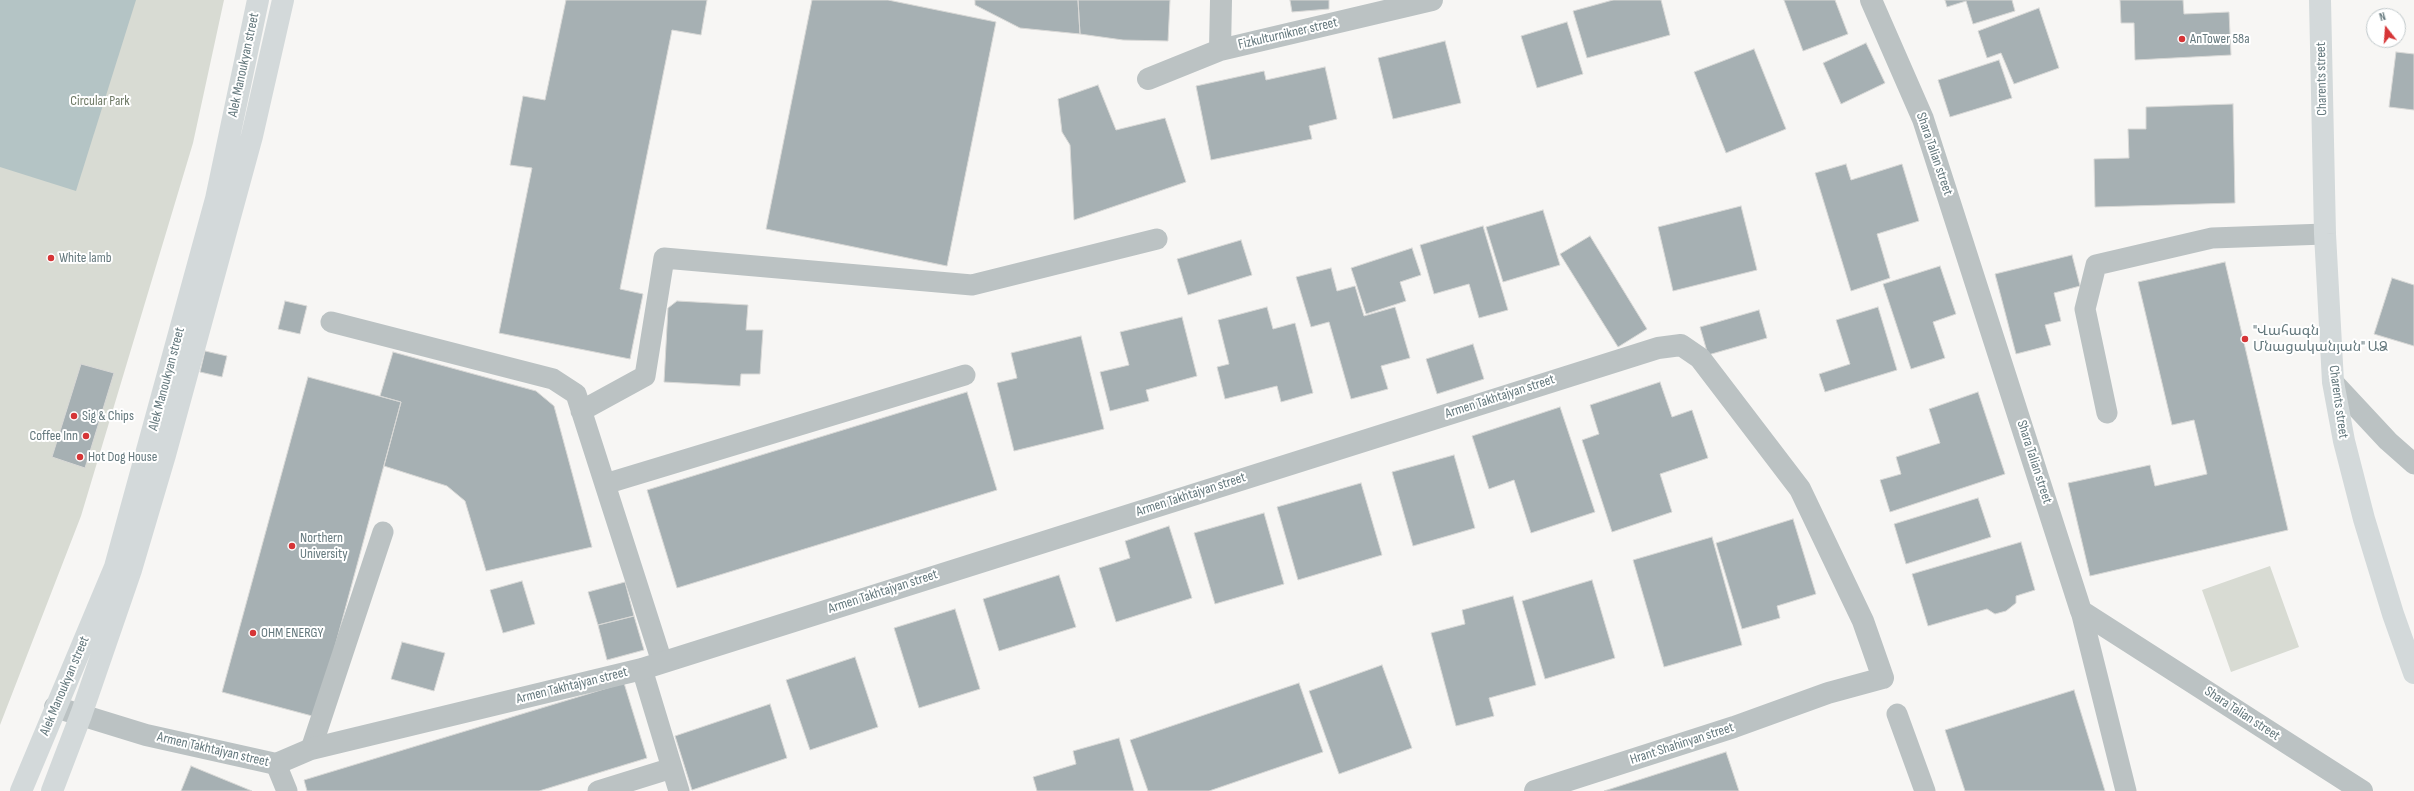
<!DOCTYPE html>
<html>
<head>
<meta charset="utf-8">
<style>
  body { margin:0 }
  #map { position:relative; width:2414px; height:791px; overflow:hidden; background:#f7f6f4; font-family:"Sofia Sans Condensed",sans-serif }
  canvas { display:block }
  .north { position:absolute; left:2366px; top:8px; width:40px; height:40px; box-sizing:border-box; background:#fff; border:1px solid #c1c9cb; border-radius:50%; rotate:343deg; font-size:11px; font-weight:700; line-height:16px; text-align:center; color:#64787d }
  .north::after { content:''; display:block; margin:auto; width:14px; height:18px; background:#d63537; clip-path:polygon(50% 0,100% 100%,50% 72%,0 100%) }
</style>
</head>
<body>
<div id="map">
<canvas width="2414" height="791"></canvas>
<div class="north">N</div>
</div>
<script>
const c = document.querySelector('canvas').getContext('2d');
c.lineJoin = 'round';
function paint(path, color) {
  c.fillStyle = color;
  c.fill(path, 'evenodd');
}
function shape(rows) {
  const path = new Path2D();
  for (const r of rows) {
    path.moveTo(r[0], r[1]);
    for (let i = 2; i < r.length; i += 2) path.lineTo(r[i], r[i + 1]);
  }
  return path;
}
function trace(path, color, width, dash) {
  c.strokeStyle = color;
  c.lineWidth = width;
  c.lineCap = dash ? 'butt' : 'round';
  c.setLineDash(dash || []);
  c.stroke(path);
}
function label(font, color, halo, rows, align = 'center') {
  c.font = font + ' "Sofia Sans Condensed","Noto Sans Armenian",sans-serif';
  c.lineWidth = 4;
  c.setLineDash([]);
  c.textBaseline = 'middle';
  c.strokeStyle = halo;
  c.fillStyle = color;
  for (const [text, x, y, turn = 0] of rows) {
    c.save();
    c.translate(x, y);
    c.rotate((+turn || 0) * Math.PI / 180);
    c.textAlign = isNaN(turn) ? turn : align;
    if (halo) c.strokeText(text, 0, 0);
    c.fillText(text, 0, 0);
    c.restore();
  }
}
paint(shape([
  [0,0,224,0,193,143,81,516,0,725],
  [2270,566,2299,647,2231,672,2202,590]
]), '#d8dbd3');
paint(shape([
  [0,0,136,0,76,191,0,167]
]), '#b4c4c5');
const building = shape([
  [566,0,707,0,701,35,672,30,620,289,643,294,630,359,499,333,532,168,510,165,523,96,545,100,566,0],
  [812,0,888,0,996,22,947,266,766,229,812,0],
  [975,0,1078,0,1080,34,1020,28,975,5,975,0],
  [1078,0,1170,0,1168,41,1123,40,1080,34,1078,0],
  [1290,0,1329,0,1329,9,1292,12,1290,0],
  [1613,0,1661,0,1670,35,1587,58,1573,11,1613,0],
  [1784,0,1835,0,1848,34,1803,51,1784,0],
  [1945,0,2012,0,2015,11,1973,24,1966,1,1947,7,1945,0],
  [2120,0,2183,0,2184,14,2229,12,2231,55,2135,60,2134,23,2121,23,2120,0],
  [2039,8,2059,68,2014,84,2001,53,1987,58,1978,31,2039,8],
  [1567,22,1583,74,1537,88,1521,36,1567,22],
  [1445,41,1461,103,1393,119,1378,58,1445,41],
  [1866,43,1885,83,1841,104,1823,63,1866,43],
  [1754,49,1786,129,1726,153,1694,72,1754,49],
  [2396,52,2414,54,2414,110,2389,107,2396,52],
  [1999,60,2012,98,1950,117,1938,80,1999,60],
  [1325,67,1337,119,1309,126,1312,139,1211,160,1196,86,1264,71,1266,80,1325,67],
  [1098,85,1116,130,1165,118,1186,182,1074,220,1070,145,1062,132,1058,99,1098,85],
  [2233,104,2235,203,2095,207,2094,159,2129,158,2128,129,2146,129,2146,107,2233,104],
  [1846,164,1851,180,1902,164,1919,221,1877,234,1890,278,1851,291,1815,173,1846,164],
  [1741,206,1757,270,1673,291,1658,227,1741,206],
  [1543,210,1560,265,1503,282,1486,227,1543,210],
  [1483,226,1508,310,1479,318,1469,284,1434,294,1420,245,1483,226],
  [1590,236,1647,329,1618,347,1560,254,1590,236],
  [1241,240,1252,275,1188,295,1177,259,1241,240],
  [1412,248,1421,275,1400,282,1406,301,1366,314,1351,268,1412,248],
  [2072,255,2080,286,2054,293,2061,321,2045,325,2051,345,2016,354,1995,274,2072,255],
  [2225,262,2288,530,2090,576,2068,483,2150,465,2155,486,2207,474,2194,420,2172,425,2138,282,2225,262],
  [1940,266,1956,314,1933,322,1945,358,1911,369,1883,284,1940,266],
  [1331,268,1337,291,1355,286,1364,316,1395,307,1410,358,1381,366,1388,389,1351,399,1329,322,1311,327,1296,277,1331,268],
  [2392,278,2414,285,2414,346,2374,334,2392,278],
  [285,301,307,306,300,334,278,329,285,301],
  [677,301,748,305,746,330,763,330,760,374,741,374,740,386,664,382,668,308,677,301],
  [1267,307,1273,329,1295,323,1313,393,1281,402,1277,386,1225,399,1217,367,1229,364,1218,320,1267,307],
  [1878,307,1897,370,1825,392,1819,374,1850,364,1836,320,1878,307],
  [1759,310,1767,338,1708,355,1700,327,1759,310],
  [1182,317,1197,376,1146,390,1149,401,1110,411,1100,372,1129,365,1120,332,1182,317],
  [1081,336,1104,429,1014,451,997,383,1017,378,1011,353,1081,336],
  [1473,344,1484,379,1437,394,1426,359,1473,344],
  [205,351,227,356,222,377,200,372,205,351],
  [393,352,536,391,554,406,592,547,486,571,465,501,447,486,384,466,401,402,380,396,393,352],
  [81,364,114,373,85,468,52,457,81,364],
  [308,377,401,402,316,717,222,692,308,377],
  [1660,382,1672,417,1692,410,1708,458,1660,474,1672,512,1612,532,1582,440,1599,434,1590,405,1660,382],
  [967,392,997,490,677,588,647,490,967,392],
  [1978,392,2005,474,1890,512,1880,480,1901,474,1896,457,1940,443,1929,409,1978,392],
  [1560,407,1595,512,1531,533,1514,480,1489,489,1472,436,1560,407],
  [1454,455,1475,528,1413,546,1392,472,1454,455],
  [1361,483,1382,555,1298,580,1277,507,1361,483],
  [1978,498,1991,537,1906,564,1894,524,1978,498],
  [1264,513,1284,584,1215,604,1194,533,1264,513],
  [1793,519,1816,594,1777,606,1780,618,1742,629,1716,543,1793,519],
  [1169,526,1192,598,1116,622,1099,568,1130,558,1125,541,1169,526],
  [1712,537,1742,645,1664,667,1633,560,1712,537],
  [2021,542,2035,590,2016,596,2016,603,2006,611,1995,614,1987,609,1928,626,1912,574,2021,542],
  [1059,575,1076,627,999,651,983,599,1059,575],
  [1592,580,1615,658,1545,679,1522,601,1592,580],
  [522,581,535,624,503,633,490,590,522,581],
  [625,582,634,616,598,625,588,592,625,582],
  [1513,596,1536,685,1489,698,1494,716,1456,726,1431,633,1465,624,1462,610,1513,596],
  [955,609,980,689,919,708,894,628,955,609],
  [634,616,644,650,607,660,598,625,634,616],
  [402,642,445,653,434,691,391,679,402,642],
  [855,657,878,727,810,750,786,680,855,657],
  [1382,665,1412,748,1339,774,1309,691,1382,665],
  [624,683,647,758,539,791,307,791,304,780,624,683],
  [1299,683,1323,752,1209,791,1148,791,1130,740,1299,683],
  [2074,690,2105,791,1965,791,1945,730,2074,690],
  [770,704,787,758,692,790,675,736,770,704],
  [1119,738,1134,791,1037,791,1033,777,1076,764,1073,751,1119,738],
  [1726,752,1739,791,1604,791,1726,752],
  [191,766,252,791,181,791,191,766]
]);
paint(building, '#a6b0b3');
trace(building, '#d8d8d6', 1);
trace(shape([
  [331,322,553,379,576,394,662,662],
  [2333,382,2388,441,2414,464],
  [581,411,645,376,664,258,972,285,1157,239],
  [2107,413,2085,309,2096,265,2212,238,2325,234],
  [605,484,965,375],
  [2081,611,2126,791],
  [642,669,679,791],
  [1897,714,1925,791],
  [311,749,383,532],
  [276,764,287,791],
  [598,791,672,768]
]), '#bbc2c3', 21);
trace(shape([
  [1871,0,1923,119,2081,611,2362,791],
  [1220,50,1221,0],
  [1148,79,1220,50,1432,0],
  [55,707,146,735,276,764,311,749,642,669,1658,348,1681,345,1700,358,1800,489,1863,621,1883,678,1828,693,1734,727,1535,791]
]), '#bbc2c3', 22);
trace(shape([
  [2320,0,2325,234,2333,382,2344,441,2364,519,2393,614,2414,673],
  [21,791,115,567,216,199,258,0],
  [52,791,81,715,131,570,165,455,252,136,283,0]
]), '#d3d9da', 22);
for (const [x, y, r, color] of [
  [2182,39,4,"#d63537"],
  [51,258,4,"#d63537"],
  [2245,339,4,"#d63537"],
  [74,416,4,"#d63537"],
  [86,436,4,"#d63537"],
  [80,457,4,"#d63537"],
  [292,546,4,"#d63537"],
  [253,633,4,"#d63537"]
]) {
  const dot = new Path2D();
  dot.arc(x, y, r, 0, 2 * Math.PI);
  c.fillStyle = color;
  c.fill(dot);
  trace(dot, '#fff', 1.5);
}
label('14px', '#64787d', '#fff', [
  ["Fizkulturnikner street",1288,34,-13],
  ["Alek Manoukyan street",244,65,-78],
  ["Charents street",2322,79,-91],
  ["Shara Talian street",1934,154,71],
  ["Alek Manoukyan street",167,379,-75],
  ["Armen Takhtajyan street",1500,397,-18],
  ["Charents street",2338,402,82],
  ["Shara Talian street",2034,462,72],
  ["Armen Takhtajyan street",1191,495,-18],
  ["Armen Takhtajyan street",883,592,-18],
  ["Alek Manoukyan street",65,686,-67],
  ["Armen Takhtajyan street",572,686,-14],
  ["Shara Talian street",2242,714,33],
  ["Hrant Shahinyan street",1682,744,-18],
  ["Armen Takhtajyan street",213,750,13]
]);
label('14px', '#64787d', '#fff', [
  ["AnTower 58a",2190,39],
  ["White lamb",59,258],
  ["\"Վահագն",2253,331],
  ["Մնացականյան\" ԱՁ",2253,347],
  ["Sig & Chips",82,416],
  ["Coffee Inn",78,436,"right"],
  ["Hot Dog House",88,457],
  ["Northern",300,538],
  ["University",300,554],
  ["OHM ENERGY",261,633]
], 'left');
label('14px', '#6f7a66', '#fff', [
  ["Circular Park",100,101]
]);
</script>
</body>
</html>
